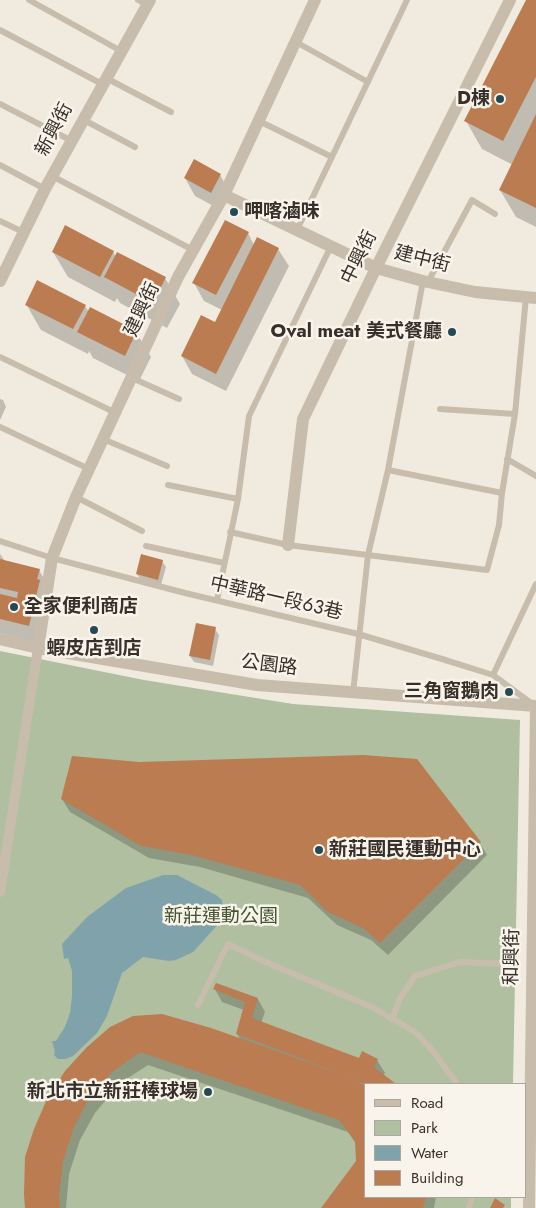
<!DOCTYPE html>
<html>
<head>
<meta charset="utf-8">
<style>
  body { margin:0 }
  #map { position:relative; width:536px; height:1208px; overflow:hidden; background:#f1ebdf; font-family:Jost,sans-serif }
  canvas { display:block }
  .legend { position:absolute; left:364px; top:1083px; width:162px; height:115px; box-sizing:border-box; background:#f9f4eb; border:1px solid #aba69e; margin:0; padding:6px 9px; list-style:none; font-size:15px; color:#37302a }
  .legend li { display:flex; align-items:center; gap:10px; height:25px }
  .legend b { width:25px; border:1px solid #aba69e }
</style>
</head>
<body>
<div id="map">
<canvas width="536" height="1208"></canvas>
<ul class="legend">
<li><b style="height:6px;background:#c8bdac"></b>Road</li>
<li><b style="height:14px;background:#b0bfa0"></b>Park</li>
<li><b style="height:14px;background:#80a3ab"></b>Water</li>
<li><b style="height:14px;background:#bb7c52"></b>Building</li>
</ul>
</div>
<script>
const c = document.querySelector('canvas').getContext('2d');
c.lineJoin = 'round';
function paint(path, color) {
  c.fillStyle = color;
  c.fill(path, 'evenodd');
}
function shape(rows) {
  const path = new Path2D();
  for (const r of rows) {
    path.moveTo(r[0], r[1]);
    for (let i = 2; i < r.length; i += 2) path.lineTo(r[i], r[i + 1]);
  }
  return path;
}
function trace(path, color, width, dash) {
  c.strokeStyle = color;
  c.lineWidth = width;
  c.lineCap = dash ? 'butt' : 'round';
  c.setLineDash(dash || []);
  c.stroke(path);
}
function label(font, color, halo, rows, align = 'center') {
  c.font = font + ' Jost,"Noto Sans TC",sans-serif';
  c.lineWidth = 5;
  c.setLineDash([]);
  c.textBaseline = 'middle';
  c.strokeStyle = halo;
  c.fillStyle = color;
  for (const [text, x, y, turn = 0] of rows) {
    c.save();
    c.translate(x, y);
    c.rotate((+turn || 0) * Math.PI / 180);
    c.textAlign = isNaN(turn) ? turn : align;
    if (halo) c.strokeText(text, 0, 0);
    c.fillText(text, 0, 0);
    c.restore();
  }
}
paint(shape([
  [0,651,144,680,293,704,520,720,513,1084,365,1084,365,1197,511,1197,511,1208,0,1208]
]), '#b0bfa0');
paint(shape([
  [163,875,177,875,216,895,222,900,224,911,222,920,193,952,176,960,169,961,143,957,122,973,107,1016,97,1033,73,1056,66,1059,58,1059,54,1055,55,1052,52,1041,56,1041,65,1027,70,1013,72,996,72,971,68,958,64,959,62,944,87,917,126,888]
]), '#80a3ab');
paint(shape([
  [528,0,536,0,536,227,516,217,500,190,513,165,482,149,466,121],
  [220,175,230,192,221,210,195,196,185,178],
  [248,233,254,245,278,249,289,266,226,391,192,374,182,356,215,324,222,310,204,301,194,283],
  [53,252,113,252,116,257,117,254,165,278,180,304,167,328,120,303,117,298,115,302,68,277],
  [26,304,85,306,89,312,136,332,151,357,139,381,93,358,89,351,88,354,41,330],
  [0,399,3,400,6,407,0,420],
  [0,554,5,561,39,570,49,588,39,643,0,633],
  [162,561,166,567,161,585,141,580,137,574],
  [215,629,219,635,213,666,194,662,190,656],
  [62,799,480,843,487,855,388,955,371,940,337,925,308,898,200,867,149,858,70,812],
  [215,989,258,999,265,1012,261,1023,360,1059,363,1053,377,1060,385,1073,383,1076,393,1084,365,1084,365,1197,436,1197,434,1208,322,1208,358,1161,356,1144,348,1132,148,1065,119,1084,95,1113,80,1140,69,1174,66,1208,27,1208,88,1048,240,1039,237,1034,244,1010,222,1002]
]), '#0003');
paint(shape([
  [526,0,536,0,536,77,503,141,464,121],
  [536,114,536,208,499,190],
  [194,159,221,174,211,193,184,178],
  [225,220,249,232,216,295,192,283],
  [65,225,114,251,100,277,52,252],
  [257,237,279,248,216,374,181,356,201,315,215,322],
  [117,252,166,277,153,303,104,277],
  [37,280,86,305,73,329,25,305],
  [90,307,137,331,125,356,77,332],
  [141,554,163,560,158,580,136,574],
  [0,559,40,569,37,579,40,580,29,626,0,619,0,594,17,598,18,592,0,588],
  [196,623,216,627,210,660,189,656],
  [363,755,417,759,481,842,380,943,363,928,328,912,300,885,192,855,141,846,61,799,72,756,139,762],
  [216,983,258,998,252,1018,359,1058,362,1051,378,1059,374,1067,396,1084,365,1084,308,1061,236,1034,245,1002,213,989],
  [162,1014,211,1028,308,1062,356,1080,365,1086,365,1197,427,1197,423,1206,424,1208,321,1208,356,1161,355,1141,339,1120,140,1052,112,1072,88,1100,74,1127,63,1161,59,1194,60,1208,25,1208,24,1194,25,1157,34,1129,47,1099,65,1071,87,1047,110,1027,133,1016],
  [495,1198,505,1205,503,1208,490,1208]
]), '#bb7c52');
trace(shape([
  [29,0,121,51],
  [138,0,147,5],
  [0,30,102,84],
  [296,42,368,82],
  [106,78,171,112],
  [0,104,72,141],
  [82,119,135,147],
  [259,121,332,157],
  [0,165,45,189],
  [52,176,193,250],
  [0,221,23,232],
  [297,230,407,0],
  [428,282,472,200,495,214],
  [0,357,116,413],
  [132,378,179,399],
  [440,409,515,414],
  [0,427,89,469],
  [103,439,167,466],
  [507,459,536,476],
  [388,470,502,493],
  [168,485,238,499],
  [76,497,142,531],
  [230,532,288,545,487,570,499,525,502,493,515,414,526,297],
  [0,541,52,558,185,593,358,634,442,659,493,675,531,703],
  [146,546,224,563],
  [217,600,238,499,249,416,331,246],
  [493,675,536,584],
  [353,693,368,555,388,470,423,281],
  [198,1005,228,944,270,964,372,1007,415,1032,433,1051,457,1084],
  [392,1019,401,997,415,976,460,962,508,964],
  [469,1208,472,1197]
]), '#c8bdac', 6);
trace(shape([
  [0,892,38,648]
]), '#c8bdac', 10);
trace(shape([
  [224,195,376,268,423,281,475,292,536,298],
  [0,281,45,189,150,0],
  [288,545,303,419,376,268,510,0],
  [0,639,38,648,257,685,536,706],
  [38,648,52,558,76,497,178,277,224,195,315,0],
  [529,1208,536,706]
]), '#c8bdac', 12);
for (const [x, y, r, color] of [
  [500,99,5,"#234a55"],
  [234,212,5,"#234a55"],
  [452,332,5,"#234a55"],
  [14,607,5,"#234a55"],
  [94,630,5,"#234a55"],
  [509,692,5,"#234a55"],
  [319,850,5,"#234a55"],
  [208,1092,5,"#234a55"]
]) {
  const dot = new Path2D();
  dot.arc(x, y, r, 0, 2 * Math.PI);
  c.fillStyle = color;
  c.fill(dot);
  trace(dot, '#f9f4eb', 2);
}
label('bold 19px', '#37302a', '#f9f4eb', [
  ["D棟",490,99],
  ["呷喀滷味",244,212,"left"],
  ["Oval meat 美式餐廳",442,332],
  ["全家便利商店",24,607,"left"],
  ["蝦皮店到店",94,649,"center"],
  ["三角窗鵝肉",499,692],
  ["新莊國民運動中心",329,850,"left"],
  ["新北市立新莊棒球場",198,1092]
], 'right');
label('19px', '#37302a', '#f9f4eb', [
  ["新興街",55,130,-62],
  ["中興街",360,258,-64],
  ["建中街",422,260,14],
  ["建興街",143,310,-65],
  ["中華路一段63巷",276,599,13],
  ["公園路",269,666,7],
  ["和興街",513,957,-89]
]);
label('19px', '#415330', '#f9f4eb', [
  ["新莊運動公園",221,917]
]);
</script>
</body>
</html>
